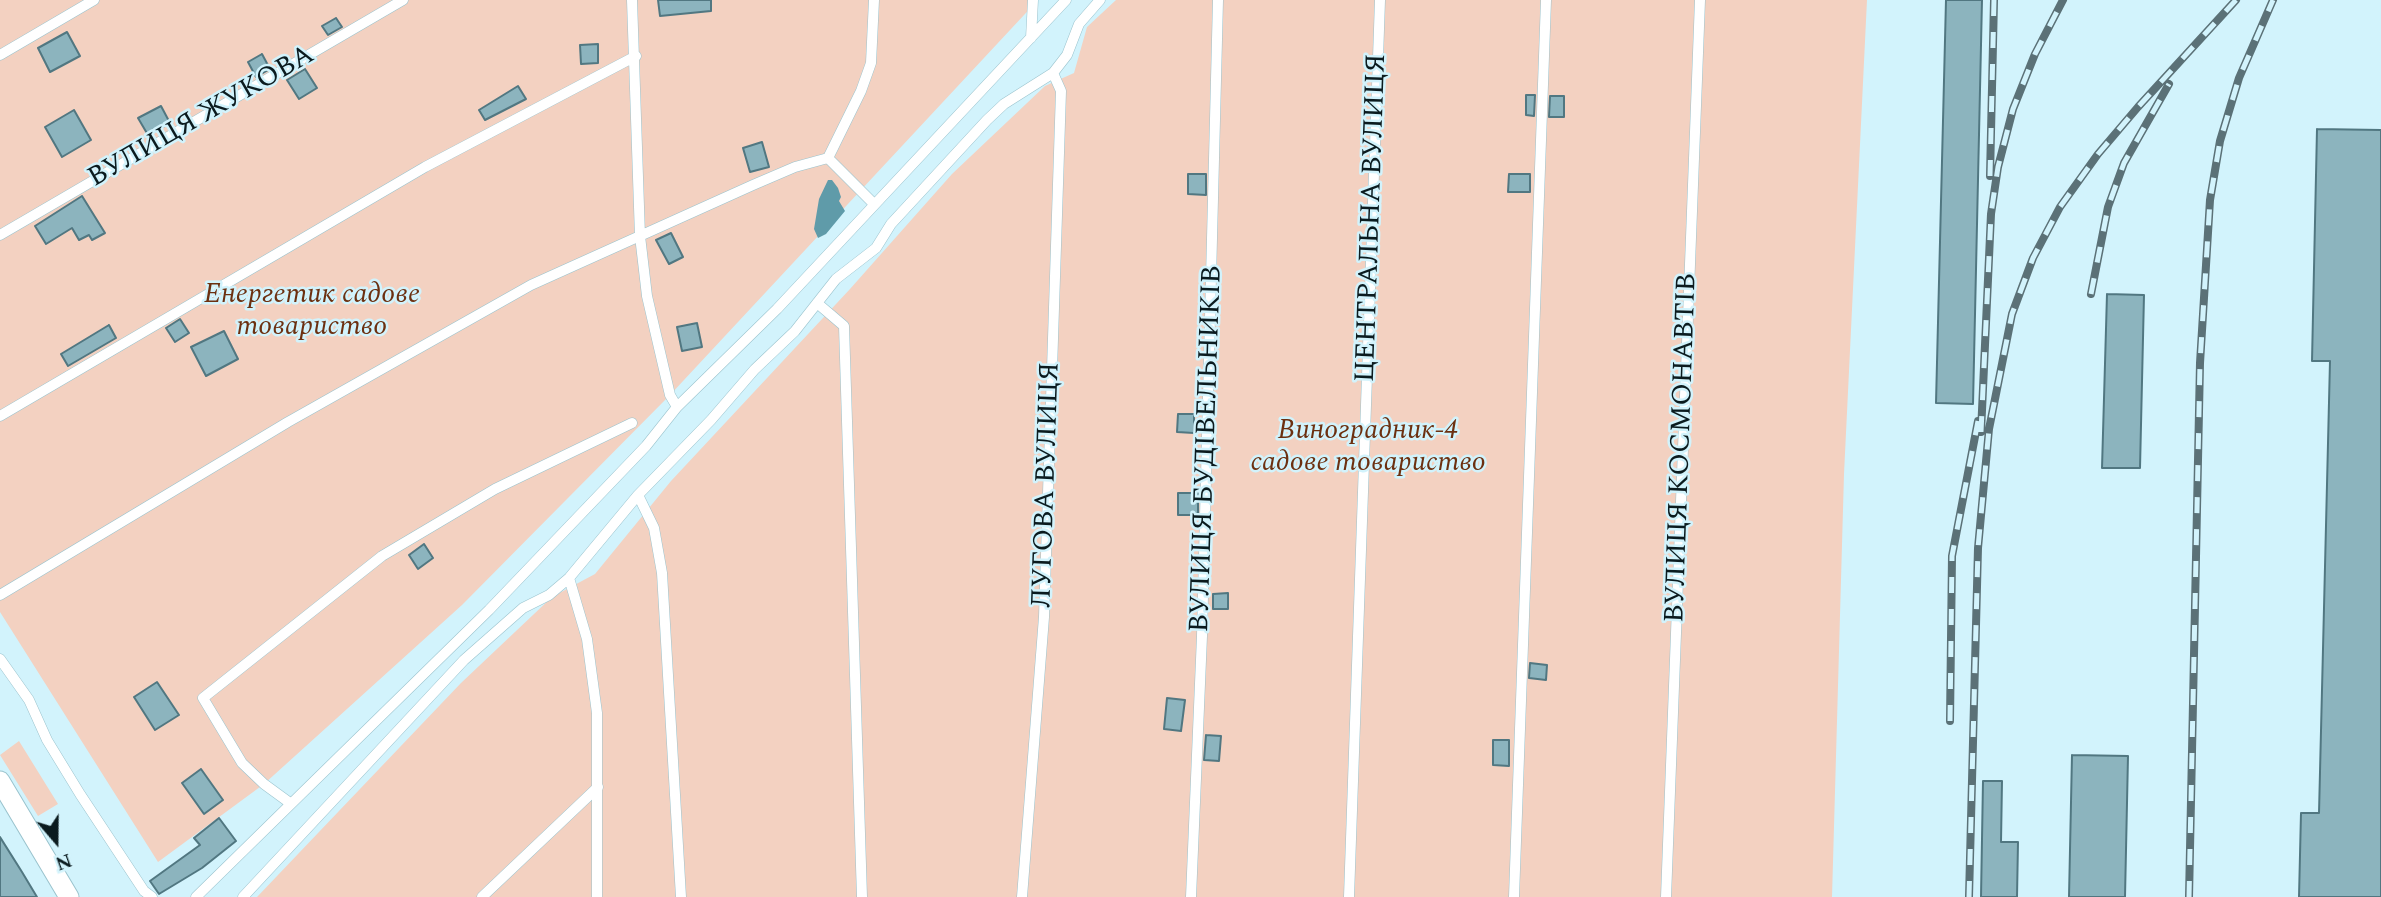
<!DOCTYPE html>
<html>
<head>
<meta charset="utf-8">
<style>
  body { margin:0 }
  #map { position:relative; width:2381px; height:897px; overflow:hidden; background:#d2f3fc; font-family:Spectral,serif }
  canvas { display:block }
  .north { position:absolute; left:21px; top:806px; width:70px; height:70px; -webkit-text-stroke:5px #d2f3fc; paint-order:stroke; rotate:160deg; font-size:19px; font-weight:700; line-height:28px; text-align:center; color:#0b1b1f }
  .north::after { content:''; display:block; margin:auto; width:24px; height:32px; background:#0b1b1f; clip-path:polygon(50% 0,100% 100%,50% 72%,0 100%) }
</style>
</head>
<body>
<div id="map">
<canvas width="2381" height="897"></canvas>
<div class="north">N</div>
</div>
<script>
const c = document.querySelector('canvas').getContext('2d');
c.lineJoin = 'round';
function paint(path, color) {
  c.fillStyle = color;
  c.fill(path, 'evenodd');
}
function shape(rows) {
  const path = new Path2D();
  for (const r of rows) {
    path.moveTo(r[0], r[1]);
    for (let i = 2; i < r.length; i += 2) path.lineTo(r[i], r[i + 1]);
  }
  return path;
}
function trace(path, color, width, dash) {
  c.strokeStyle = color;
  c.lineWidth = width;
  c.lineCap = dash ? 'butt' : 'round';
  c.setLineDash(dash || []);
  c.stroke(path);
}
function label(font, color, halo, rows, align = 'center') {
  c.font = font + ' Spectral,serif';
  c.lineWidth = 5;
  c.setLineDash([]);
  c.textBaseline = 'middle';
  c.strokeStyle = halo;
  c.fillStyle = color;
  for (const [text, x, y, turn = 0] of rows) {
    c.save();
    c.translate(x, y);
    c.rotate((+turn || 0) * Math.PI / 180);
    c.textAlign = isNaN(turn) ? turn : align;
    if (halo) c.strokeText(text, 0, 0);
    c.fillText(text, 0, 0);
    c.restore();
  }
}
paint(shape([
  [0,0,1038,0,670,395,462,605,264,784,158,862,0,612],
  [1116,0,1867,0,1844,474,1832,897,257,897,461,683,552,597,595,574,671,481,850,289,952,174,1045,86,1074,73,1087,27],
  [19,741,58,804,38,816,0,755]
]), '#f3d1c1');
paint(shape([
  [828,180,832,180,838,188,841,197,839,201,845,211,826,234,818,238,814,229,819,199]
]), '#5f9ba9');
const building = shape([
  [658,0,711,0,711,11,660,16,658,0],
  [1946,0,1982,0,1973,404,1936,403,1946,0],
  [336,18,342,27,328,35,322,26,336,18],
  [67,32,80,56,50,72,38,48,67,32],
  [598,44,598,63,581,64,580,45,598,44],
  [262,54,270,69,256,77,248,62,262,54],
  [305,69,317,88,299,99,287,80,305,69],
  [518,86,526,99,485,120,479,110,518,86],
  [1526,95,1535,95,1534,116,1526,115,1526,95],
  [1550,96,1564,96,1564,117,1549,117,1550,96],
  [161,106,170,123,148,135,138,118,161,106],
  [74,110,91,140,62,157,45,127,74,110],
  [2317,129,2381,130,2381,897,2299,897,2301,813,2319,813,2330,361,2312,361,2317,129],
  [762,142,769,167,750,172,743,148,762,142],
  [1188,174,1206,174,1206,195,1188,194,1188,174],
  [1509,174,1530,174,1530,192,1508,192,1509,174],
  [82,196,105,233,92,240,89,235,79,240,72,228,46,244,35,226,82,196],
  [671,233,683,257,669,264,656,240,671,233],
  [2107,294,2144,295,2140,468,2102,468,2107,294],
  [180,319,189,333,175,342,166,328,180,319],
  [697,323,702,347,682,351,677,327,697,323],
  [109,325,116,338,68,366,61,354,109,325],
  [224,331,238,359,206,376,191,347,224,331],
  [1178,414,1194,414,1194,433,1177,432,1178,414],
  [1178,493,1198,493,1198,515,1178,515,1178,493],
  [424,544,433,558,418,569,409,555,424,544],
  [1228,593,1228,609,1213,609,1213,594,1228,593],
  [1530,663,1547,665,1546,680,1529,678,1530,663],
  [157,682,179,715,155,730,134,697,157,682],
  [1167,698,1185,700,1181,731,1164,729,1167,698],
  [1206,735,1221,736,1219,761,1204,760,1206,735],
  [1493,740,1509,740,1509,766,1493,765,1493,740],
  [2072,755,2128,756,2125,897,2069,897,2072,755],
  [201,769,223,800,204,814,182,783,201,769],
  [1983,781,2002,781,2001,842,2018,842,2017,897,1981,897,1983,781],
  [219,818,236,841,202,868,159,894,150,881,200,845,194,838,219,818],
  [0,837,22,872,37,897,0,897,0,837]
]);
paint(building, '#8cb4be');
trace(building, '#517781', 2);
const lane = shape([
  [632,0,640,236,647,296,670,395,677,407],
  [874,0,871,63,861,91,828,158,874,204],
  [1031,38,1033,0],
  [0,55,94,0],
  [0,235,403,0],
  [817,303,844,326,862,897],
  [0,416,425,167,636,56],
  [638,495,654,528,662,573,681,897],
  [569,578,587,639,597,713,597,897],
  [0,595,288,422,531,285,753,185,795,167,828,158],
  [0,659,29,700,47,740,80,794,144,891,152,897],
  [290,803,264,784,242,763,203,698,382,556,495,489,632,423],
  [196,897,489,610,646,446,677,407,777,309,1066,0],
  [243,897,464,660,523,608,549,595,569,578,638,495,711,420,755,369,795,331,836,279,876,248,891,224,987,120,1004,104,1053,73,1067,55,1079,24,1100,0],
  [482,897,598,787],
  [1022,897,1044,617,1061,91,1053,73],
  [1191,897,1202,636,1218,0],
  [1349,897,1380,0],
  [1514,897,1546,0],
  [1666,897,1700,0]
]);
const street = shape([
  [0,781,69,897]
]);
trace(lane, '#9ac3cd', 11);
trace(street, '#9ac3cd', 21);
trace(lane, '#fff', 10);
trace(street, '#fff', 19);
const rail = shape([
  [1990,176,1994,0],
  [2091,294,2108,207,2124,163,2169,84],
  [1981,432,1991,214,1998,167,2013,109,2035,54,2063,0],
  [1950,721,1952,556,1978,421],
  [1969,897,1978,548,1989,429,2012,314,2033,258,2060,207,2098,154,2138,107,2236,0],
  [2189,897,2200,363,2210,200,2220,141,2239,78,2273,0]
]);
trace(rail, '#5b7177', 8);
trace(rail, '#d2f3fc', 5, [16]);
label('28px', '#0b1b1f', '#d2f3fc', [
  ["ВУЛИЦЯ ЖУКОВА",202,118,-30],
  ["ЦЕНТРАЛЬНА ВУЛИЦЯ",1373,218,-88],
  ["ВУЛИЦЯ КОСМОНАВТІВ",1683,448,-88],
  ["ВУЛИЦЯ БУДІВЕЛЬНИКІВ",1208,449,-88],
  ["ЛУГОВА ВУЛИЦЯ",1048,485,-88]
]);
label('italic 28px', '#6c3010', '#d2f3fc', [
  ["Енергетик садове",312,297],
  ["товариство",312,329],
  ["Виноградник-4",1368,433],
  ["садове товариство",1368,465]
]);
</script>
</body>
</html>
